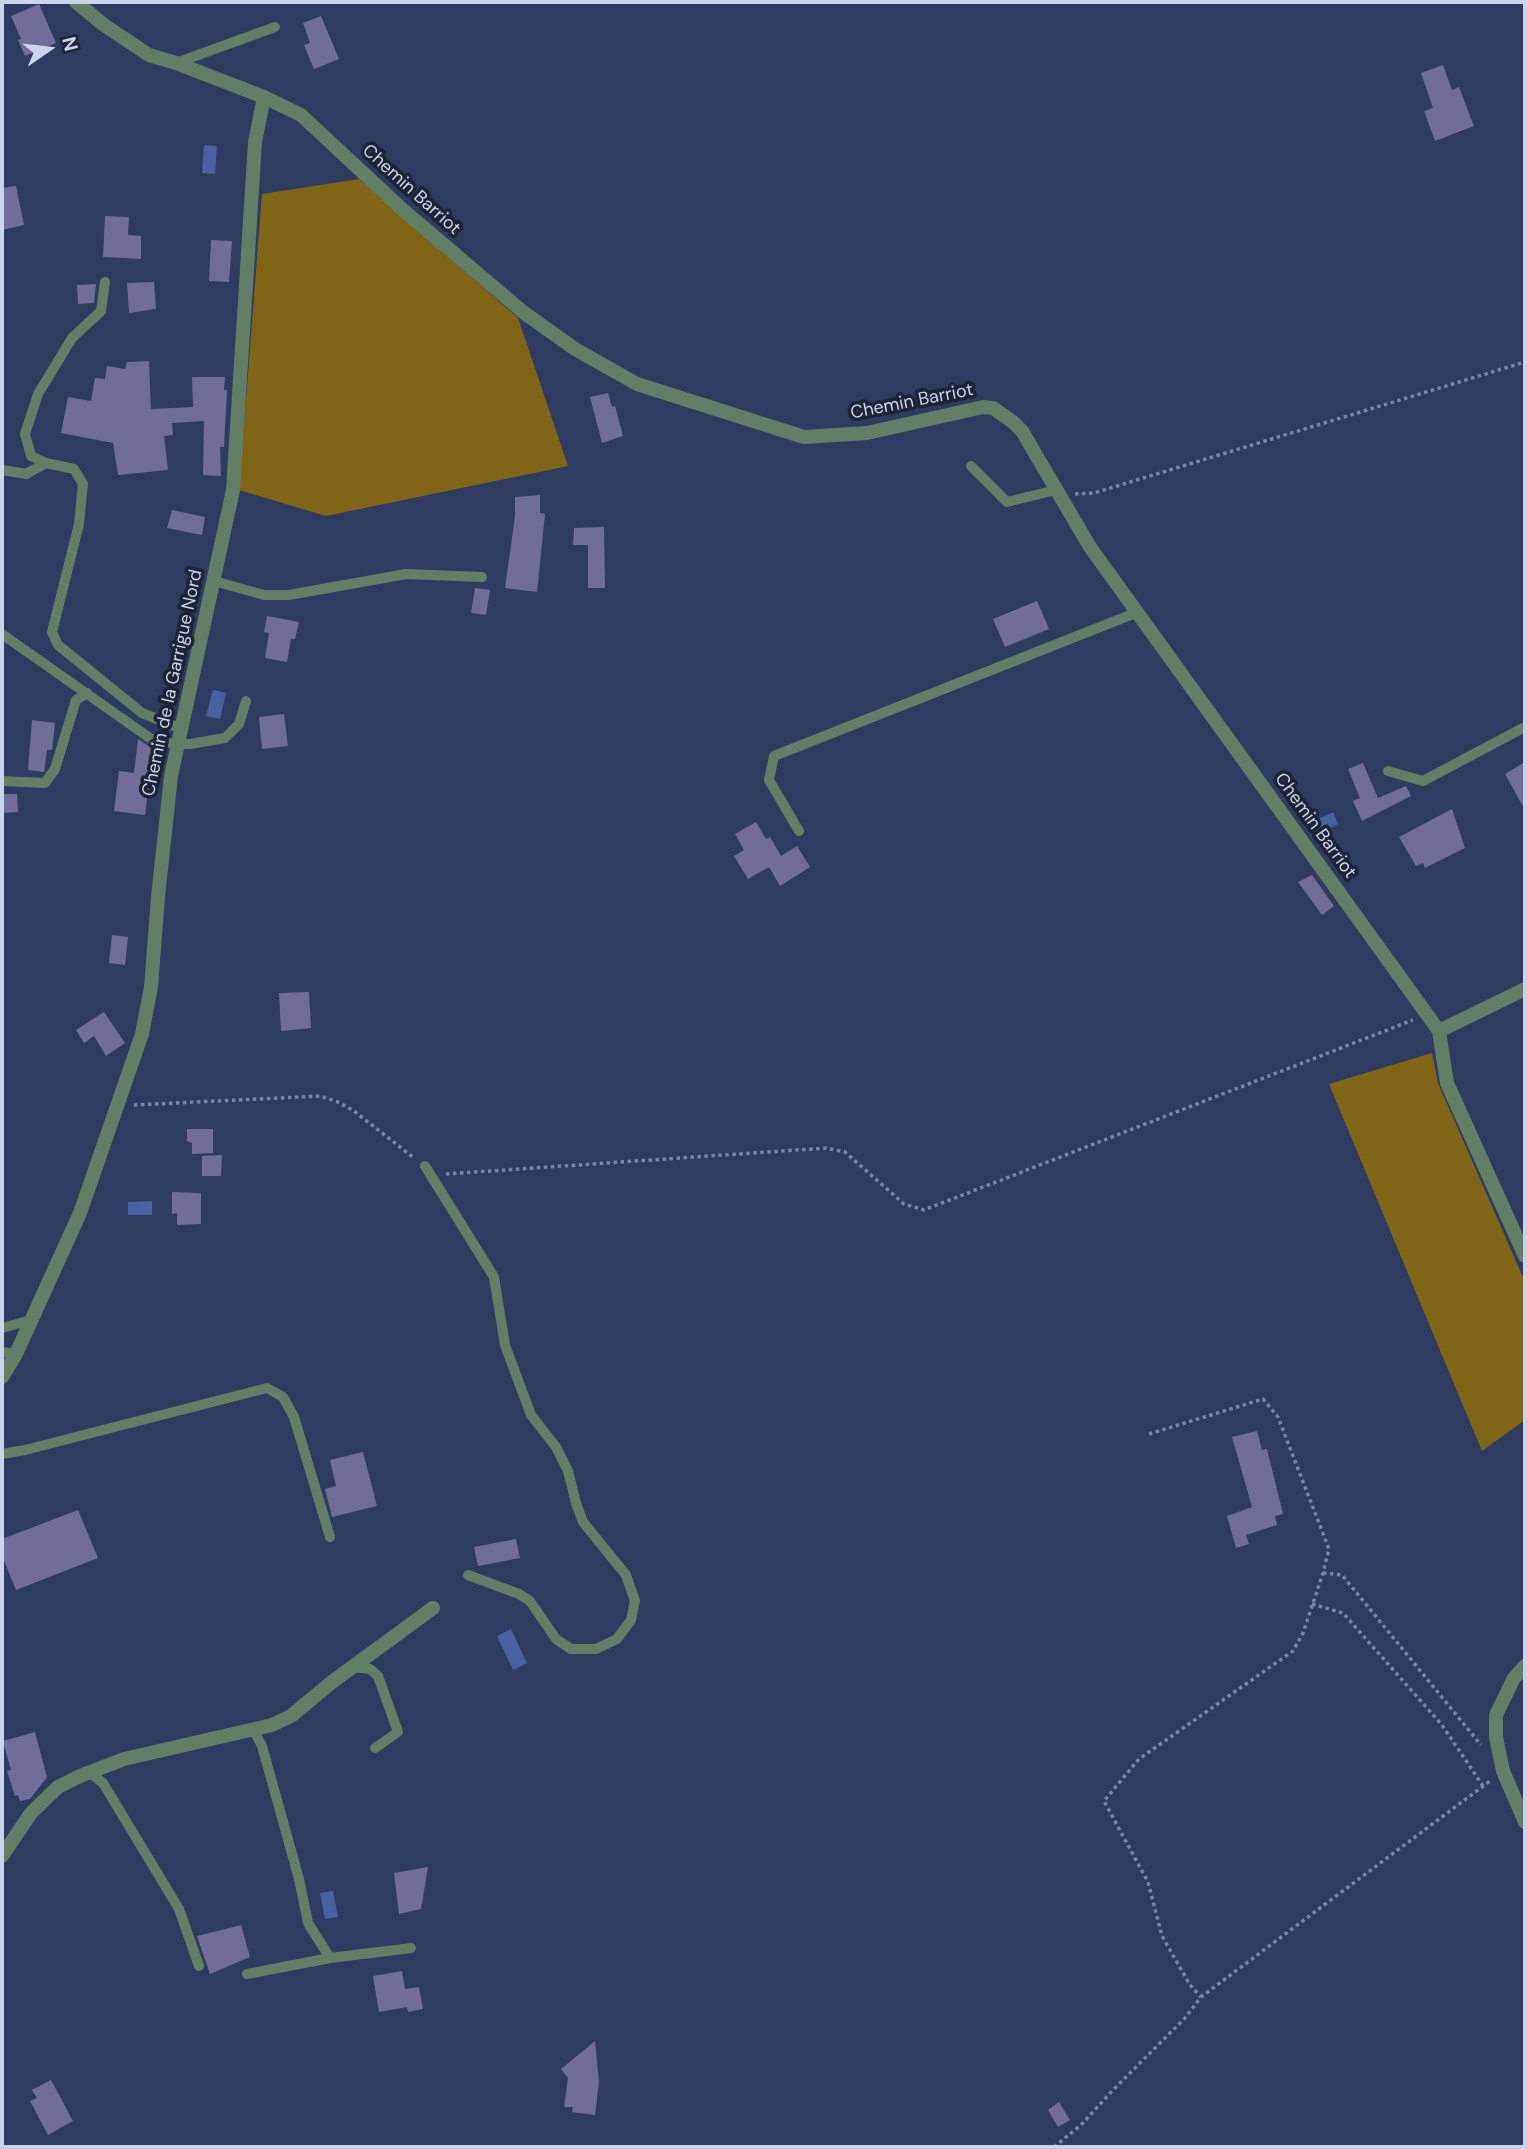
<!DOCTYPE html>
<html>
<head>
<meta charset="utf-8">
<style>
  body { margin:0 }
  #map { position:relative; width:1527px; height:2149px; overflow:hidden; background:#2e3c61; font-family:"DM Sans",sans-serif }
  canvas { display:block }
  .frame { position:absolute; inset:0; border:4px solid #c9d3ea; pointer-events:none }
  .north { position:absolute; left:14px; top:14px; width:70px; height:70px; -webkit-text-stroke:5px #1d2435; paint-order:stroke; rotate:76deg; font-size:19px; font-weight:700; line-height:28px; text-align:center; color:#c9d3ea }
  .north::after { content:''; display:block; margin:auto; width:24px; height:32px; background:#c9d3ea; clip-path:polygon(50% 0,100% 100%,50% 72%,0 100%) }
</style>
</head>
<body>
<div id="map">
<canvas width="1527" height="2149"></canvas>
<div class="frame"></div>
<div class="north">N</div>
</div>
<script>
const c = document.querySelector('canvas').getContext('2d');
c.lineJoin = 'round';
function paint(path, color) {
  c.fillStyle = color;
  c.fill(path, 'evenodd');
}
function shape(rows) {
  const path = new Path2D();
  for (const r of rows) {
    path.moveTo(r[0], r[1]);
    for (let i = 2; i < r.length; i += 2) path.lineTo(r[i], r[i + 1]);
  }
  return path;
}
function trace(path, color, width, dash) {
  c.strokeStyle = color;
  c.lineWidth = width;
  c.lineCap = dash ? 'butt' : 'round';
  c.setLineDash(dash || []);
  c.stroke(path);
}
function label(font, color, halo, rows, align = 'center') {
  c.font = font + ' "DM Sans",sans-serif';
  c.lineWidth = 7;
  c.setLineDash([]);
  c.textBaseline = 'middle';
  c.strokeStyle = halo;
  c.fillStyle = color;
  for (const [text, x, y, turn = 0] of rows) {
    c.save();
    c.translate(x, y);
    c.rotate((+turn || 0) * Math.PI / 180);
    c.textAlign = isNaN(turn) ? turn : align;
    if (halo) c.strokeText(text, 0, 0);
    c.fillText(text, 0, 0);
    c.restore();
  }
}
paint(shape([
  [359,179,518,318,568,466,326,516,239,490,262,194],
  [1432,1053,1438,1083,1525,1282,1525,1420,1482,1451,1329,1084]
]), '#806517');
paint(shape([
  [204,145,217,146,215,174,202,173],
  [213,690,226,693,220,719,206,716],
  [1333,812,1338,824,1315,836,1310,823],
  [152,1201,152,1215,128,1215,128,1202],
  [511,1629,527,1663,513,1670,497,1636],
  [333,1891,338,1917,325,1919,320,1893]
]), '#4960a3');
paint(shape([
  [39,4,56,43,25,56,18,40,21,39,11,16],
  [321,16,339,59,314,69,304,45,310,43,303,23],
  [1443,65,1452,90,1459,87,1474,126,1435,141,1424,111,1433,108,1421,73],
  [16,186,24,225,2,230,2,188],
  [105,216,129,217,128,235,141,236,141,259,103,257],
  [211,240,232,241,229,282,209,281],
  [154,282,156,309,129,313,127,283],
  [96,284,94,303,78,304,77,285],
  [149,361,151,409,193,407,192,377,225,377,224,390,227,390,224,447,220,447,221,476,203,475,204,421,172,423,173,435,164,436,168,470,118,475,113,443,61,433,68,397,91,401,95,378,105,379,107,366,125,369,127,362],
  [608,393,612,407,615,406,623,436,602,443,590,397],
  [540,495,540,513,545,514,537,592,505,588,515,516,515,497],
  [172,510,205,517,202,535,167,528],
  [604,527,605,588,588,588,588,545,573,545,574,528],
  [475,588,490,590,486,615,471,613],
  [1037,601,1049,629,1005,647,993,619],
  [267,616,299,622,295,639,291,639,287,662,265,658,269,633,264,632],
  [284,714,288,746,262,749,259,717],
  [32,720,55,723,52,750,47,750,44,772,28,770],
  [138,739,153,749,145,815,114,811,119,771,134,773],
  [1525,762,1525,810,1505,774],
  [1363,763,1378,798,1406,786,1411,796,1362,821,1353,801,1360,798,1348,769],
  [2,794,17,794,18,812,2,813],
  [1452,809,1465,848,1425,868,1423,863,1416,866,1399,837],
  [756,822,766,839,770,837,781,856,797,846,810,867,780,886,769,867,748,879,734,856,744,850,735,834],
  [1312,875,1334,906,1322,915,1298,882],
  [112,935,128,937,125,965,109,963],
  [309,992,311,1028,281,1031,279,993],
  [104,1012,125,1043,106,1056,94,1036,84,1043,76,1030],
  [187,1129,213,1129,213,1153,192,1154,192,1143,187,1141],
  [222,1155,221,1176,202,1176,202,1156],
  [172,1192,201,1193,201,1224,177,1225,177,1213,172,1214],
  [1257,1431,1262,1450,1267,1449,1283,1514,1275,1516,1277,1525,1246,1535,1249,1544,1236,1548,1227,1516,1252,1507,1232,1437],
  [363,1452,377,1506,332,1517,325,1489,336,1486,330,1460],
  [78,1510,98,1558,16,1590,2,1556,2,1539],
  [516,1539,520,1558,478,1566,474,1547],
  [35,1732,47,1777,30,1799,20,1801,18,1795,15,1796,7,1771,11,1770,3,1741],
  [428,1867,421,1909,399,1914,394,1873],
  [241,1925,250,1957,210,1974,197,1936],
  [402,1971,405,1989,419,1987,423,2009,408,2012,407,2007,379,2012,373,1976],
  [595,2041,599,2082,595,2115,572,2112,573,2107,564,2107,568,2078,561,2069],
  [51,2080,73,2121,48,2135,30,2101,37,2098,32,2090],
  [1059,2102,1070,2120,1058,2127,1048,2110]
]), '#716d99');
trace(shape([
  [1075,494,1094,493,1525,362],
  [134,1105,320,1096,338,1102,354,1111,414,1158],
  [446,1174,826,1148,845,1152,904,1204,924,1210,1413,1020],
  [1149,1434,1263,1399,1278,1417,1329,1549,1323,1573,1303,1633,1293,1651,1139,1759,1104,1801,1148,1882,1162,1936,1190,1985,1201,1997],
  [1323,1573,1342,1575,1481,1745],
  [1312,1604,1343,1613,1442,1725,1483,1786],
  [1054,2147,1081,2125,1113,2090,1185,2018,1201,1997,1490,1781]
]), '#7985a3', 3.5, [3.5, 3.5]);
trace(shape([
  [176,63,275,27],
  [105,282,101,311,72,338,38,394,25,434,31,456,46,463,74,469,83,484,79,524,52,632,58,645,142,713,180,728],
  [971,466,1007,502,1056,490],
  [2,470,26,474,46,463],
  [214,581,264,595,289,595,406,574,482,577],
  [2,634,154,741,177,744,190,744,225,738,239,724,246,701],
  [1388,771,1423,781,1525,727],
  [2,781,45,783,55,769,76,700,87,693],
  [799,831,769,780,774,756,1138,612],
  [425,1166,494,1277,505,1345,531,1415,556,1447,568,1471,576,1503,583,1522,626,1575,635,1601,631,1620,617,1639,596,1649,571,1649,556,1639,530,1601,519,1594,468,1575],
  [2,1328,31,1320],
  [2,1352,16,1354],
  [2,1454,25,1450,267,1388,283,1397,294,1417,330,1537],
  [353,1667,370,1669,378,1676,398,1732,375,1748],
  [253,1729,262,1746,299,1879,308,1923,330,1958,411,1948],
  [89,1772,103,1783,179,1909,199,1966],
  [247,1974,330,1958]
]), '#627f66', 10);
trace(shape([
  [76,2,104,25,149,55,176,63,264,97,301,115,402,209,523,312,575,349,637,384,804,437,867,433,983,407,993,408,1013,422,1022,431,1090,547,1439,1031,1447,1083,1525,1256],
  [1439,1031,1525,989],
  [2,1377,16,1354,80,1213,142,1034,151,987,158,897,171,776,233,490,255,142,264,97],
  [1525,1666,1514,1678,1496,1715,1496,1737,1503,1771,1525,1822],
  [2,1856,31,1813,58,1787,80,1776,124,1759,272,1725,291,1716,332,1682,433,1608]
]), '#627f66', 14);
label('18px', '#c9d3ea', '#1d2435', [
  ["Chemin Barriot",411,190,42],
  ["Chemin Barriot",912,402,-11],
  ["Chemin de la Garrigue Nord",173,683,-78],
  ["Chemin Barriot",1315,826,54]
]);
</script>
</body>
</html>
